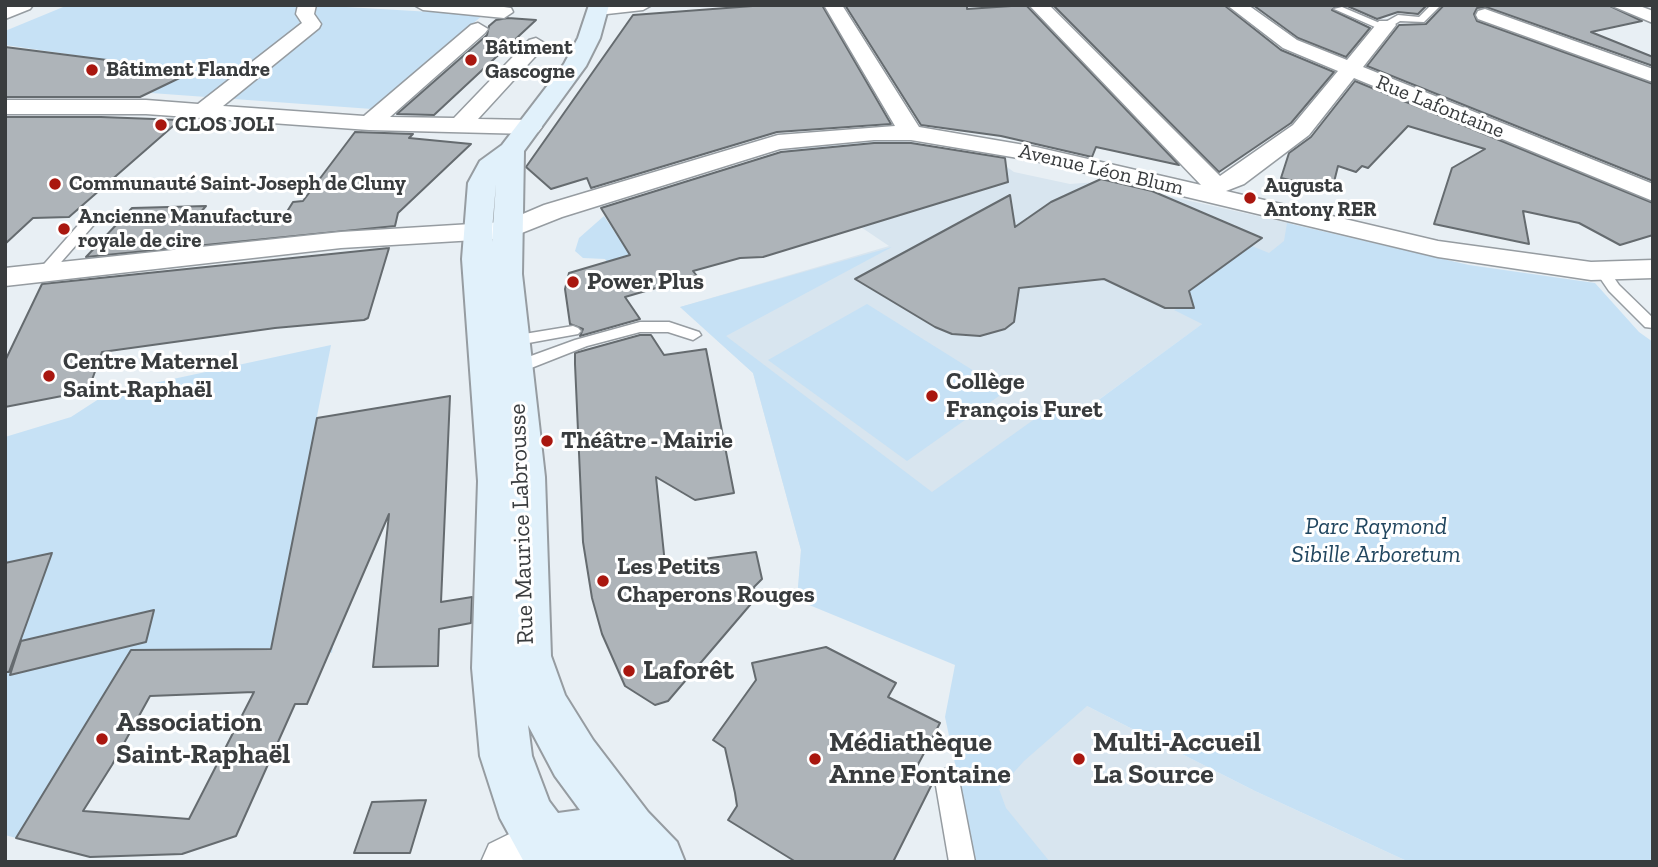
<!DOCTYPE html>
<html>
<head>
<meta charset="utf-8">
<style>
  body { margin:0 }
  #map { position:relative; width:1658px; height:867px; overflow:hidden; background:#e8eff4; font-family:"Zilla Slab",serif }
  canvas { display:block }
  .frame { position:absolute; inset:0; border:7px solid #393c3e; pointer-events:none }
</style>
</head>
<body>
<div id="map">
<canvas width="1658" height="867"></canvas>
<div class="frame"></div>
</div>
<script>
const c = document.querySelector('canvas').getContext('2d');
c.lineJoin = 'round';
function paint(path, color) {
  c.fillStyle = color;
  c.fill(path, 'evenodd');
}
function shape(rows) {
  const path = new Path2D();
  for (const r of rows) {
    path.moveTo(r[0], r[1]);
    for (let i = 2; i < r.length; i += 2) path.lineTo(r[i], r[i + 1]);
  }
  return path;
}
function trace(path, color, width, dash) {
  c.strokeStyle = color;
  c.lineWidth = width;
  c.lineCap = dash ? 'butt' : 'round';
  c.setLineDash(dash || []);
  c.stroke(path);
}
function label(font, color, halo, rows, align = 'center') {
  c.font = font + ' "Zilla Slab",serif';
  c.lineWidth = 6;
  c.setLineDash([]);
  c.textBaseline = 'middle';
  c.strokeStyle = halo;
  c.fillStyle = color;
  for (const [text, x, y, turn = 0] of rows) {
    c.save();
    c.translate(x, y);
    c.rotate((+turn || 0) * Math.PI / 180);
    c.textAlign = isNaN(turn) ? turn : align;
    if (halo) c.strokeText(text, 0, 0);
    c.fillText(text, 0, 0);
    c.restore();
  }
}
paint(shape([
  [889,140,914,142,1004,165,1014,172,1070,184,1097,182,1128,187,1293,224,1290,242,1231,303,1000,472,797,600,801,550,753,373,680,307,889,246,760,159,795,148],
  [1087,706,1255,791,1409,862,976,862,973,739]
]), '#d8e5ef');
paint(shape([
  [68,5,312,5,483,15,372,109,151,93,189,72,5,45,5,31],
  [604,216,630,255,607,262,605,259,583,258,575,251,579,238],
  [1287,223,1469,265,1595,283,1639,332,1653,342,1653,862,1409,862,1255,791,1087,706,1024,761,999,789,1006,808,1050,862,976,862,945,717,955,665,797,600,801,550,753,373,680,307,892,247,726,336,932,492,1053,406,1074,418,1202,324,1174,310,1190,305,1192,301,1188,292,1252,246,1269,253,1284,241],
  [867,304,1006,391,907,461,768,360],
  [331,345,280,604,340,593,332,653,320,648,168,650,129,655,16,838,5,835,5,644,20,640,52,554,5,563,5,437,71,417,108,393],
  [153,611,146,642,10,674,21,641]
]), '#c6e1f5');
const building = shape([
  [766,5,822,5,891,124,777,132,591,188,587,178,551,189,526,167,633,15,766,5],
  [845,5,967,5,967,9,1026,5,1179,165,1096,147,1092,157,1001,136,921,125,845,5],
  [1053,5,1224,5,1281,50,1334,72,1291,123,1219,172,1053,5],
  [1253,5,1338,5,1332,10,1370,28,1346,57,1298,38,1253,5],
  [1345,5,1427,5,1418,14,1398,12,1377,19,1345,5],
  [1444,5,1608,5,1642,21,1591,32,1653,57,1653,66,1486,7,1477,8,1474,14,1477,21,1653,84,1653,181,1367,66,1399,25,1426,24,1444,5],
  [508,18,536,20,434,115,397,114,487,35,489,26,496,20,508,18],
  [5,47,107,60,192,72,140,97,5,97,5,47],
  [1355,81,1653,203,1653,235,1620,245,1579,223,1523,211,1529,244,1434,224,1452,168,1485,149,1408,126,1368,168,1362,166,1356,172,1338,166,1332,190,1281,178,1289,153,1311,137,1355,81],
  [5,117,101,117,180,120,69,217,33,218,5,244,5,117],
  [355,132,413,134,409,138,471,144,398,213,395,226,86,257,132,208,206,206,194,220,283,218,293,202,303,201,355,132],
  [874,143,911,143,1005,158,1008,182,763,257,740,258,693,271,697,276,625,297,640,319,580,336,583,329,570,324,565,289,569,273,630,255,601,208,781,152,874,143],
  [1101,179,1152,191,1262,238,1189,291,1194,308,1165,308,1104,279,1019,288,1014,322,1005,329,980,336,952,334,935,327,855,279,1010,195,1015,227,1051,202,1101,179],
  [389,248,368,318,364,320,275,328,102,352,88,391,5,407,5,361,42,284,389,248],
  [640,335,651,335,664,355,706,349,734,493,695,500,656,477,665,564,756,552,762,579,754,587,756,598,668,701,655,705,625,686,602,634,592,598,583,542,575,364,575,353,640,335],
  [450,396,441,602,472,597,471,623,439,629,438,666,373,667,389,514,307,704,295,704,236,836,182,854,90,857,16,838,131,650,271,649,317,418,450,396],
  [254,692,189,819,83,811,112,765,150,696,254,692],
  [52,553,9,672,5,672,5,563,52,553],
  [154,610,146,642,10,675,21,641,154,610],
  [826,647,896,683,888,697,940,723,914,772,933,782,893,862,796,862,728,820,737,806,735,793,725,748,713,740,756,680,752,663,826,647],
  [426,800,410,853,354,853,372,802,426,800]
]);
paint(building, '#aeb4b9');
trace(building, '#656b6f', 2);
const service = shape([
  [1431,5,1441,5,1424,22,1400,21,1384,31,1334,9,1342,7,1382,24,1398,15,1419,17,1431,5],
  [93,213,100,217,98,220,48,277,38,277,38,271,88,214,93,213],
  [1603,268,1608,269,1619,285,1653,318,1653,328,1645,327,1609,291,1596,272,1603,268],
  [640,322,669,322,699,332,701,335,693,340,668,332,640,332,587,346,521,372,509,372,507,368,509,364,575,340,640,322],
  [573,326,578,328,581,331,578,334,512,346,504,341,512,336,573,326],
  [947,768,956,772,959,780,975,862,949,862,935,780,938,772,947,768]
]);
const minor = shape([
  [33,5,30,9,5,19,5,6,33,5],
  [298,5,316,5,314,14,321,24,319,28,223,106,364,116,471,25,478,23,488,29,485,33,390,117,454,118,529,40,536,38,546,44,543,48,478,119,530,120,538,122,542,127,538,132,530,134,369,130,146,114,5,114,5,100,146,100,198,104,302,23,296,14,298,5],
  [414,5,490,5,511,8,513,12,504,18,423,10,414,5],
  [591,5,652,5,643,10,598,15,591,13,589,9,591,5],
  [824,5,842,5,919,127,1036,147,1201,185,1029,5,1049,5,1220,176,1293,125,1338,71,1283,48,1227,5,1248,5,1297,40,1347,60,1379,21,1393,21,1396,25,1363,67,1653,184,1653,201,1354,78,1309,135,1244,184,1226,191,1438,241,1591,262,1653,260,1653,278,1591,280,1438,257,1036,161,911,140,874,140,780,149,562,217,509,238,341,248,5,286,5,268,341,232,504,222,544,205,778,135,895,126,824,5],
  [1610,5,1637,5,1653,11,1653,23,1610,5],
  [1485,9,1653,69,1653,82,1478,19,1476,15,1478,11,1485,9],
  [544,817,562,825,570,843,562,861,481,862,489,844,544,817]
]);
const secondary = shape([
  [589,5,609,5,600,38,586,66,524,151,522,274,545,477,551,656,565,695,593,740,648,812,677,842,685,862,524,862,500,818,480,756,472,668,478,481,462,259,468,183,480,161,502,145,564,64,578,38,589,5],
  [496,184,492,242,492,230,496,184],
  [528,725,555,776,580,810,558,813,549,801,532,756,528,725]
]);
trace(service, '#969ca1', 3);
trace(minor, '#969ca1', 3);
trace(secondary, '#969ca1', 4);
paint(service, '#fff');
paint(minor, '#fff');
paint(secondary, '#e1f1fb');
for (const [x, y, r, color] of [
  [471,60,7,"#a9170f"],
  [92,70,7,"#a9170f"],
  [161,125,7,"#a9170f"],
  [55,184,7,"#a9170f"],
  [1250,198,7,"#a9170f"],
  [64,229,7,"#a9170f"],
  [573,282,7,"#a9170f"],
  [49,376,7,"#a9170f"],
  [932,396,7,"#a9170f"],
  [547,441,7,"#a9170f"],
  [603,581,7,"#a9170f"],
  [629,671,7,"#a9170f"],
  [102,739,7,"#a9170f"],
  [815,759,7,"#a9170f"],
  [1079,759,7,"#a9170f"]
]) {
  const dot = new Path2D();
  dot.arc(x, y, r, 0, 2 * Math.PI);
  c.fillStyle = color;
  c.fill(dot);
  trace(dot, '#fff', 2.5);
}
label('bold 21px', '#393c3e', '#fff', [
  ["Bâtiment",485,48],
  ["Gascogne",485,72],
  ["Bâtiment Flandre",106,70],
  ["CLOS JOLI",175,125],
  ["Communauté Saint-Joseph de Cluny",69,184],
  ["Augusta",1264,186],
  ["Antony RER",1264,210],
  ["Ancienne Manufacture",78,217],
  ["royale de cire",78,241]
], 'left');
label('21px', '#393c3e', '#fff', [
  ["Rue Lafontaine",1440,107,22],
  ["Avenue Léon Blum",1101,170,13]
]);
label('bold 24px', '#393c3e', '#fff', [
  ["Power Plus",587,282],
  ["Centre Maternel",63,362],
  ["Saint-Raphaël",63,390],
  ["Collège",946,382],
  ["François Furet",946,410],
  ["Théâtre - Mairie",561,441],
  ["Les Petits",617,567],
  ["Chaperons Rouges",617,595]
], 'left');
label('24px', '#393c3e', '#fff', [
  ["Rue Maurice Labrousse",522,524,-92]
]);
label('italic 24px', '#21465f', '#fff', [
  ["Parc Raymond",1376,527],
  ["Sibille Arboretum",1376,555]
]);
label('bold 28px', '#393c3e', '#fff', [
  ["Laforêt",643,671],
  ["Association",116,723],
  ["Saint-Raphaël",116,755],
  ["Médiathèque",829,743],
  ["Anne Fontaine",829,775],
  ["Multi-Accueil",1093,743],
  ["La Source",1093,775]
], 'left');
</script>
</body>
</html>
